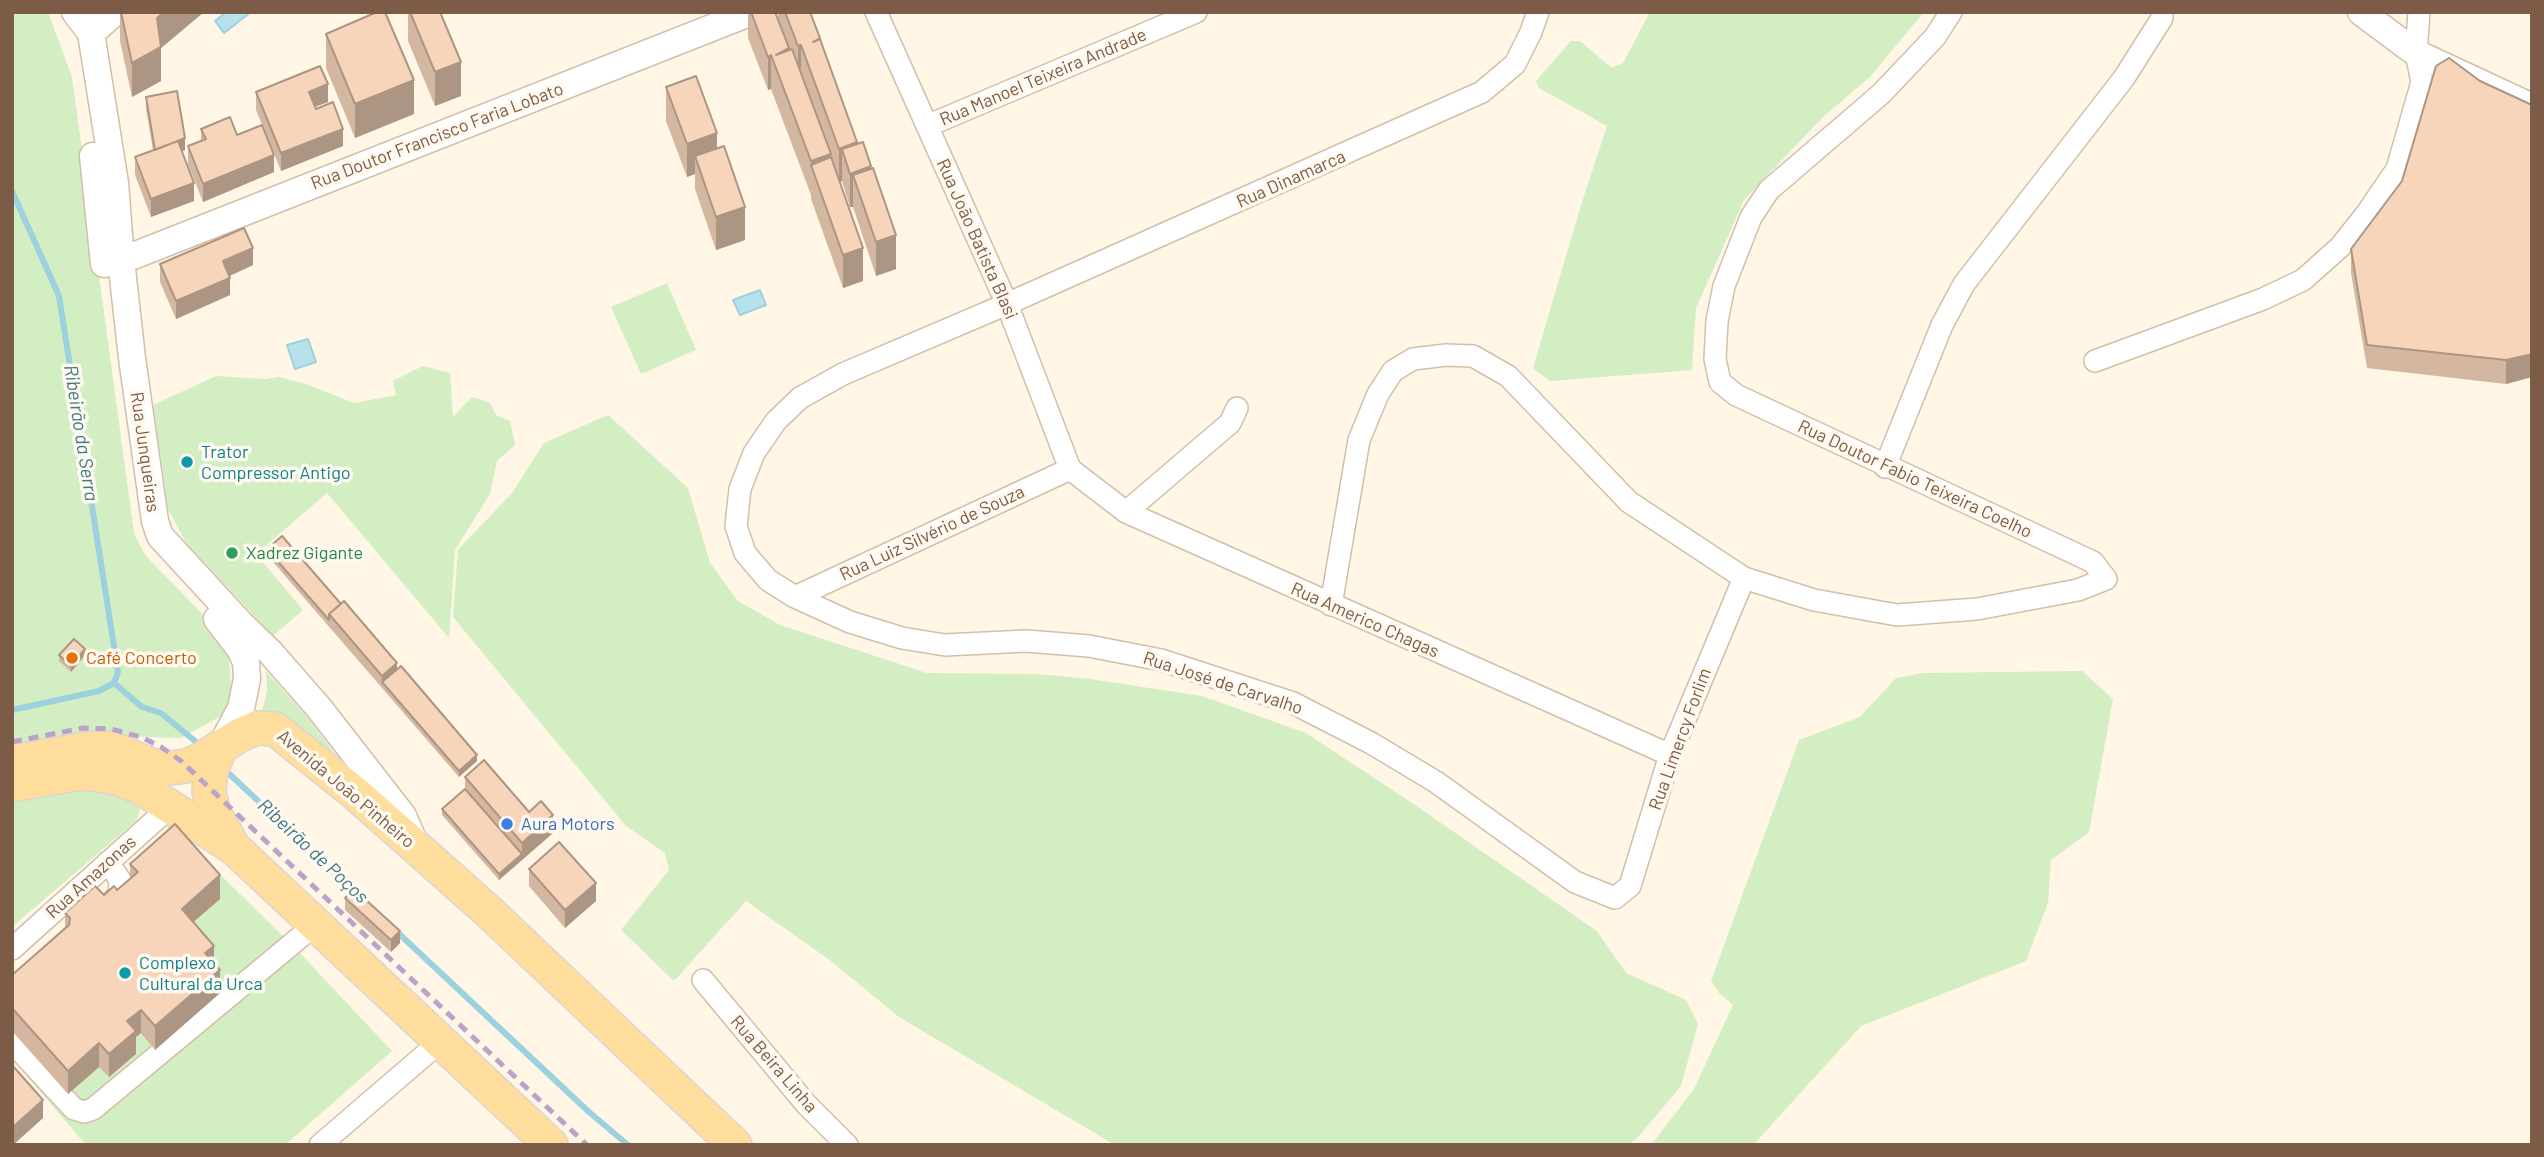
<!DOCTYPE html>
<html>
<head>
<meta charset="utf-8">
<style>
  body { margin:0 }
  #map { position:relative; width:2544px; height:1157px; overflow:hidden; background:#fff6e6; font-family:Barlow,sans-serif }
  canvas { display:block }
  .frame { position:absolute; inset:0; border:14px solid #7c5c47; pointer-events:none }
</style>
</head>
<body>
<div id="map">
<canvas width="2544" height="1157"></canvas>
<div class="frame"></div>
</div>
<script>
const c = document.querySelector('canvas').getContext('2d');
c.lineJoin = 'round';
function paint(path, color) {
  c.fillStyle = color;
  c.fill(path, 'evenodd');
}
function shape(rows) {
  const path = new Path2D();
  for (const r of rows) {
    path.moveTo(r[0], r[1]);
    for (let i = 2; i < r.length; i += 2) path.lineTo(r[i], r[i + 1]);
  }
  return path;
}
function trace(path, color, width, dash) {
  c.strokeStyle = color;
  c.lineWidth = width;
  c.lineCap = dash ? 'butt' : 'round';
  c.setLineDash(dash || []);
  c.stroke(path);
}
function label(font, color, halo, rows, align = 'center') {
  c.font = font + ' Barlow,sans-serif';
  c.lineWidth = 7;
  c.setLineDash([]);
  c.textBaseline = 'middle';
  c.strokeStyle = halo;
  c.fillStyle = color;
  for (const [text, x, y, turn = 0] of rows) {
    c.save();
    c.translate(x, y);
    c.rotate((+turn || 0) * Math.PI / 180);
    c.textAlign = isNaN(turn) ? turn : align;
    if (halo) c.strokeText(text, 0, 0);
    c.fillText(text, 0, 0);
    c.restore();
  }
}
paint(shape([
  [12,12,48,12,72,77,134,533,145,555,209,621,229,658,231,683,228,709,221,716,181,738,96,736,12,750],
  [1650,12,1924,12,1870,77,1823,117,1744,200,1696,308,1692,370,1550,381,1533,368,1581,205,1607,126,1539,88,1536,81,1571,41,1580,41,1612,68,1623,63],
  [667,283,696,350,641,374,611,307],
  [423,366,450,373,453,417,472,397,490,403,496,415,510,421,515,445,497,461,490,494,455,550,449,638,327,493,256,554,303,610,273,636,186,543,168,509,153,405,216,376,265,379,279,377,306,384,354,403,396,395,393,381],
  [608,415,688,488,710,563,738,601,780,625,927,673,1036,674,1090,679,1202,696,1306,733,1415,805,1597,931,1626,973,1686,1000,1698,1024,1681,1086,1637,1138,1628,1145,1115,1145,899,1017,831,961,746,901,674,981,621,930,669,870,665,853,626,826,453,617,458,550,512,493,544,443],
  [266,671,308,718,368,798,278,718,262,711,267,691],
  [2082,671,2113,699,2089,832,2051,860,2048,903,2026,961,1861,1026,1756,1142,1756,1145,1651,1145,1694,1089,1733,1005,1719,993,1711,981,1799,740,1860,717,1896,678,1923,673],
  [71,789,105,790,133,801,140,809,137,820,12,927,12,800],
  [183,838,297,950,392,1051,285,1145,86,1145,12,1059,12,982]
]), '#d2eec2');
const water = shape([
  [226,12,251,12,224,33,215,21,226,12],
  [760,290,766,305,740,315,733,300,760,290],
  [308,339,316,362,295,369,287,345,308,339]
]);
paint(water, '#b8e2eb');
trace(water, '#9dd1de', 2);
trace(shape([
  [12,191,59,296,118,672,114,683],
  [114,683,142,707,161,713,202,747],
  [12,710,99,691,114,683],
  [222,767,357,894],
  [395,930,589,1112,628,1145]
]), '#9dd1de', 6);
const minor = shape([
  [876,12,1007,304,1070,469],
  [1538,12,1531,32,1515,64,1482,92,1007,304,843,374,800,398,776,421,754,453,740,489,736,526,745,553,768,580,795,597,850,622,902,638,945,645,1026,641,1089,646,1161,660,1293,703,1371,743,1436,782,1575,882,1615,898,1630,886,1670,755,1744,578],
  [927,126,1196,12],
  [2095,361,2263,299,2303,280,2340,247,2367,213,2397,169,2422,82,2416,53,2419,12],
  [1885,467,1942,325,1964,284,2124,78,2162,18,2162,12],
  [1070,469,1126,512,1670,755],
  [1126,512,1230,423,1237,408],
  [795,597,1070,469],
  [1331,605,1359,440,1378,394,1393,371,1413,359,1446,355,1473,356,1508,376,1629,502,1744,578,1814,600,1897,615,1977,609,2078,590,2106,579,2093,562,1736,395,1720,382,1715,359,1717,321,1724,286,1751,217,1769,190,1881,94,1935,37,1951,12],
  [104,911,119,894,120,880,108,862],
  [12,949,171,806],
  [703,980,806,1104,847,1145],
  [12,1042,74,1109,84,1112,93,1109,316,924],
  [320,1145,441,1041]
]);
const tertiary = shape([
  [75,12,91,33,115,183,121,260,132,358,155,521,160,536,242,625,270,652,319,708,403,816,413,839],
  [2361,12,2416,53,2532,107],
  [91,33,115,12],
  [93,156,104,264],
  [106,263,133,256,752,12],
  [217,619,240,649,246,662,247,679,241,708,221,746]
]);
const primary = shape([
  [221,746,211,771,209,791,213,811,234,848,551,1145],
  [12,762,92,748,111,748,151,765,171,768,186,766,200,760,240,735,256,728,275,729,356,794,488,911,735,1145],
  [12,785,81,773,113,777,140,787,229,845]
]);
trace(minor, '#d3beaa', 24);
trace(tertiary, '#d3beaa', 29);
trace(primary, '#ddd5cf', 36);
trace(minor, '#fff', 21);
trace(tertiary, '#fff', 26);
trace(primary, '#ffde9d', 33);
trace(shape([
  [12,742,83,728,111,729,141,737,161,747,181,761,587,1145]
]), '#baa2cb', 5, [10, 7]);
paint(shape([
  [120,12,204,12,161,48,161,81,132,97,120,41],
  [408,12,440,12,461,96,435,106,408,41],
  [748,12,775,12,778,19,778,12,810,12,857,144,871,168,896,269,876,276,853,207,850,207,842,181,840,182,863,281,843,288,811,199,811,195,771,89,768,90,748,38],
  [326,34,414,114,355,138,326,68],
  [2480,81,2532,105,2532,377,2506,384,2367,368,2351,273,2351,249],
  [666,87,717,148,745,240,716,250,695,189,695,174,687,177,666,121],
  [256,92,328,102,315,107,343,146,281,171,256,110],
  [146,97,185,150,182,152,194,201,151,217,135,175,135,157,153,150,146,109],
  [201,129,237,135,274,172,203,202,188,164,188,146,201,141],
  [160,264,253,265,229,276,230,295,176,319,160,282],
  [267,549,397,669,477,761,459,777,267,555],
  [59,655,85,655,71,672,59,661],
  [465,777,529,812,553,833,499,880,442,815,442,809,465,789],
  [130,864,220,899,193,922,214,963,220,993,155,1050,141,1033,136,1037,136,1054,109,1077,99,1067,68,1094,12,1031,12,975,65,927,65,913,104,895,117,890,130,879],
  [529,869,596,901,565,928,529,886],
  [345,898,400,943,391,952,345,910],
  [12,1065,43,1118,14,1144,12,1142]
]), '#d4b7a1');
paint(shape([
  [164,12,204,12,161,48,161,81,132,97,132,63,157,18],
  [801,45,801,79,798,80,798,46],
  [771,55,771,89,768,90,768,57],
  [461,62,461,96,435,106,435,72],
  [414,80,414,114,355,138,355,104],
  [328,84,328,102,309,109,309,92],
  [343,129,343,146,281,171,281,153],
  [717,133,717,166,695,156,695,174,687,177,687,144],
  [185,138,185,150,156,164,156,152],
  [857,142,857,171,871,166,871,200,853,175,853,207,850,207,850,174,842,149,842,181,839,182,839,149],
  [831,154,831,188,811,165,811,195,811,161],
  [274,155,274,172,203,202,203,184],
  [194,183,194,201,151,217,151,199],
  [745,207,745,240,716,250,716,217],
  [896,235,896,269,876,276,876,242],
  [253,248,253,265,223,279,223,261],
  [863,248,863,281,843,288,843,255],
  [230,278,230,295,176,319,176,301],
  [2532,354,2532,377,2506,384,2506,360],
  [85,649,85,655,71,672,71,666],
  [397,663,397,675,382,682,382,688,382,676],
  [477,755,477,761,459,777,459,771],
  [553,815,553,833,499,880,499,874,522,854,522,843],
  [220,875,220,899,182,932,182,909],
  [596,883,596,901,565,928,565,910],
  [400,931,400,943,391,952,391,940],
  [214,946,214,969,205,953],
  [220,970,220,993,155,1050,155,1026],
  [141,1010,141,1033,136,1037,136,1054,109,1077,109,1054,127,1021],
  [99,1043,99,1067,68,1094,68,1071],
  [43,1100,43,1118,14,1144,14,1126]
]), '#ad9583');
const building = shape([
  [121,12,164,12,157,18,161,47,132,63,121,12],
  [377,12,385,12,414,80,355,104,326,34,377,12],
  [410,12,440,12,461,62,435,72,410,12],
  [751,12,775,12,789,48,776,55,792,49,831,154,811,161,771,55,768,57,751,12],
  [785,12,810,12,820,38,813,42,820,39,857,142,839,149,801,45,798,46,785,12],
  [2449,58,2480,81,2532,105,2532,354,2506,360,2367,345,2351,249,2402,181,2436,66,2449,58],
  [320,66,328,84,309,92,316,109,333,102,343,129,281,153,256,92,320,66],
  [696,76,717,133,687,144,666,87,696,76],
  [177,91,185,138,155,150,146,97,177,91],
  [230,117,237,135,262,125,274,155,203,184,188,146,206,139,201,129,230,117],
  [178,141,194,183,151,199,135,157,178,141],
  [863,142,871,166,850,174,842,149,863,142],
  [724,146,745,207,716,217,695,156,724,146],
  [831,157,863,248,843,255,811,165,831,157],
  [873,168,896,235,876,242,853,175,873,168],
  [244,228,253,248,223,261,230,278,176,301,160,264,244,228],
  [282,536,341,604,329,614,329,620,267,549,282,536],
  [344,601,397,663,382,676,329,614,344,601],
  [74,639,85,649,71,666,59,655,74,639],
  [401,666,477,755,459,771,382,682,401,666],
  [484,760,529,812,541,801,553,815,522,843,465,777,484,760],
  [465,789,522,854,499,874,442,809,465,789],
  [175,824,220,875,182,909,214,946,205,953,220,970,155,1026,141,1010,127,1021,136,1031,109,1054,99,1043,68,1071,12,1008,12,975,69,925,70,918,65,913,95,886,104,895,114,886,117,890,138,872,130,864,175,824],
  [559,842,596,883,565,910,529,869,559,842],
  [354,889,400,931,391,940,345,898,354,889],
  [12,1065,43,1100,14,1126,12,1124,12,1065]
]);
paint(building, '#f7d5bb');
trace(building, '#ad9583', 2);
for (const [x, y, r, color] of [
  [187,462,7,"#0f9aa8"],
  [232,553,7,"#2e9e5b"],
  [72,658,7,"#e8710a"],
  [507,824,7,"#3f7fe0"],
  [125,973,7,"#0f9aa8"]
]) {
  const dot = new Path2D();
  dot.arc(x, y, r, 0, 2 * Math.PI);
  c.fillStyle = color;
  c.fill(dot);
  trace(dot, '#fff9ef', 2.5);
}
label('18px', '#7c5c47', '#fff9ef', [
  ["Rua Manoel Teixeira Andrade",1043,77,-23],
  ["Rua Doutor Francisco Faria Lobato",437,136,-21],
  ["Rua Dinamarca",1291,179,-24],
  ["Rua João Batista Blasi",977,239,66],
  ["Rua Junqueiras",145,452,82],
  ["Rua Doutor Fabio Teixeira Coelho",1915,479,25],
  ["Rua Luiz Silvério de Souza",932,533,-25],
  ["Rua Americo Chagas",1365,620,24],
  ["Rua José de Carvalho",1223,683,18],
  ["Rua Limercy Forlim",1680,739,-70],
  ["Avenida João Pinheiro",346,789,40],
  ["Rua Amazonas",91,877,-42],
  ["Rua Beira Linha",774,1064,49]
]);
label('18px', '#0d838f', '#fff9ef', [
  ["Trator",201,452],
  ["Compressor Antigo",201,473],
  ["Complexo",139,963],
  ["Cultural da Urca",139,984]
], 'left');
label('18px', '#27864d', '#fff9ef', [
  ["Xadrez Gigante",246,553]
], 'left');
label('18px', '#c56008', '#fff9ef', [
  ["Café Concerto",86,658]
], 'left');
label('18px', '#366cbe', '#fff9ef', [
  ["Aura Motors",521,824]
], 'left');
label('italic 19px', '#3b7a8a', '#fff9ef', [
  ["Ribeirão da Serra",81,433,81],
  ["Ribeirão de Poços",313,851,43]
]);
</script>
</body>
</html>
